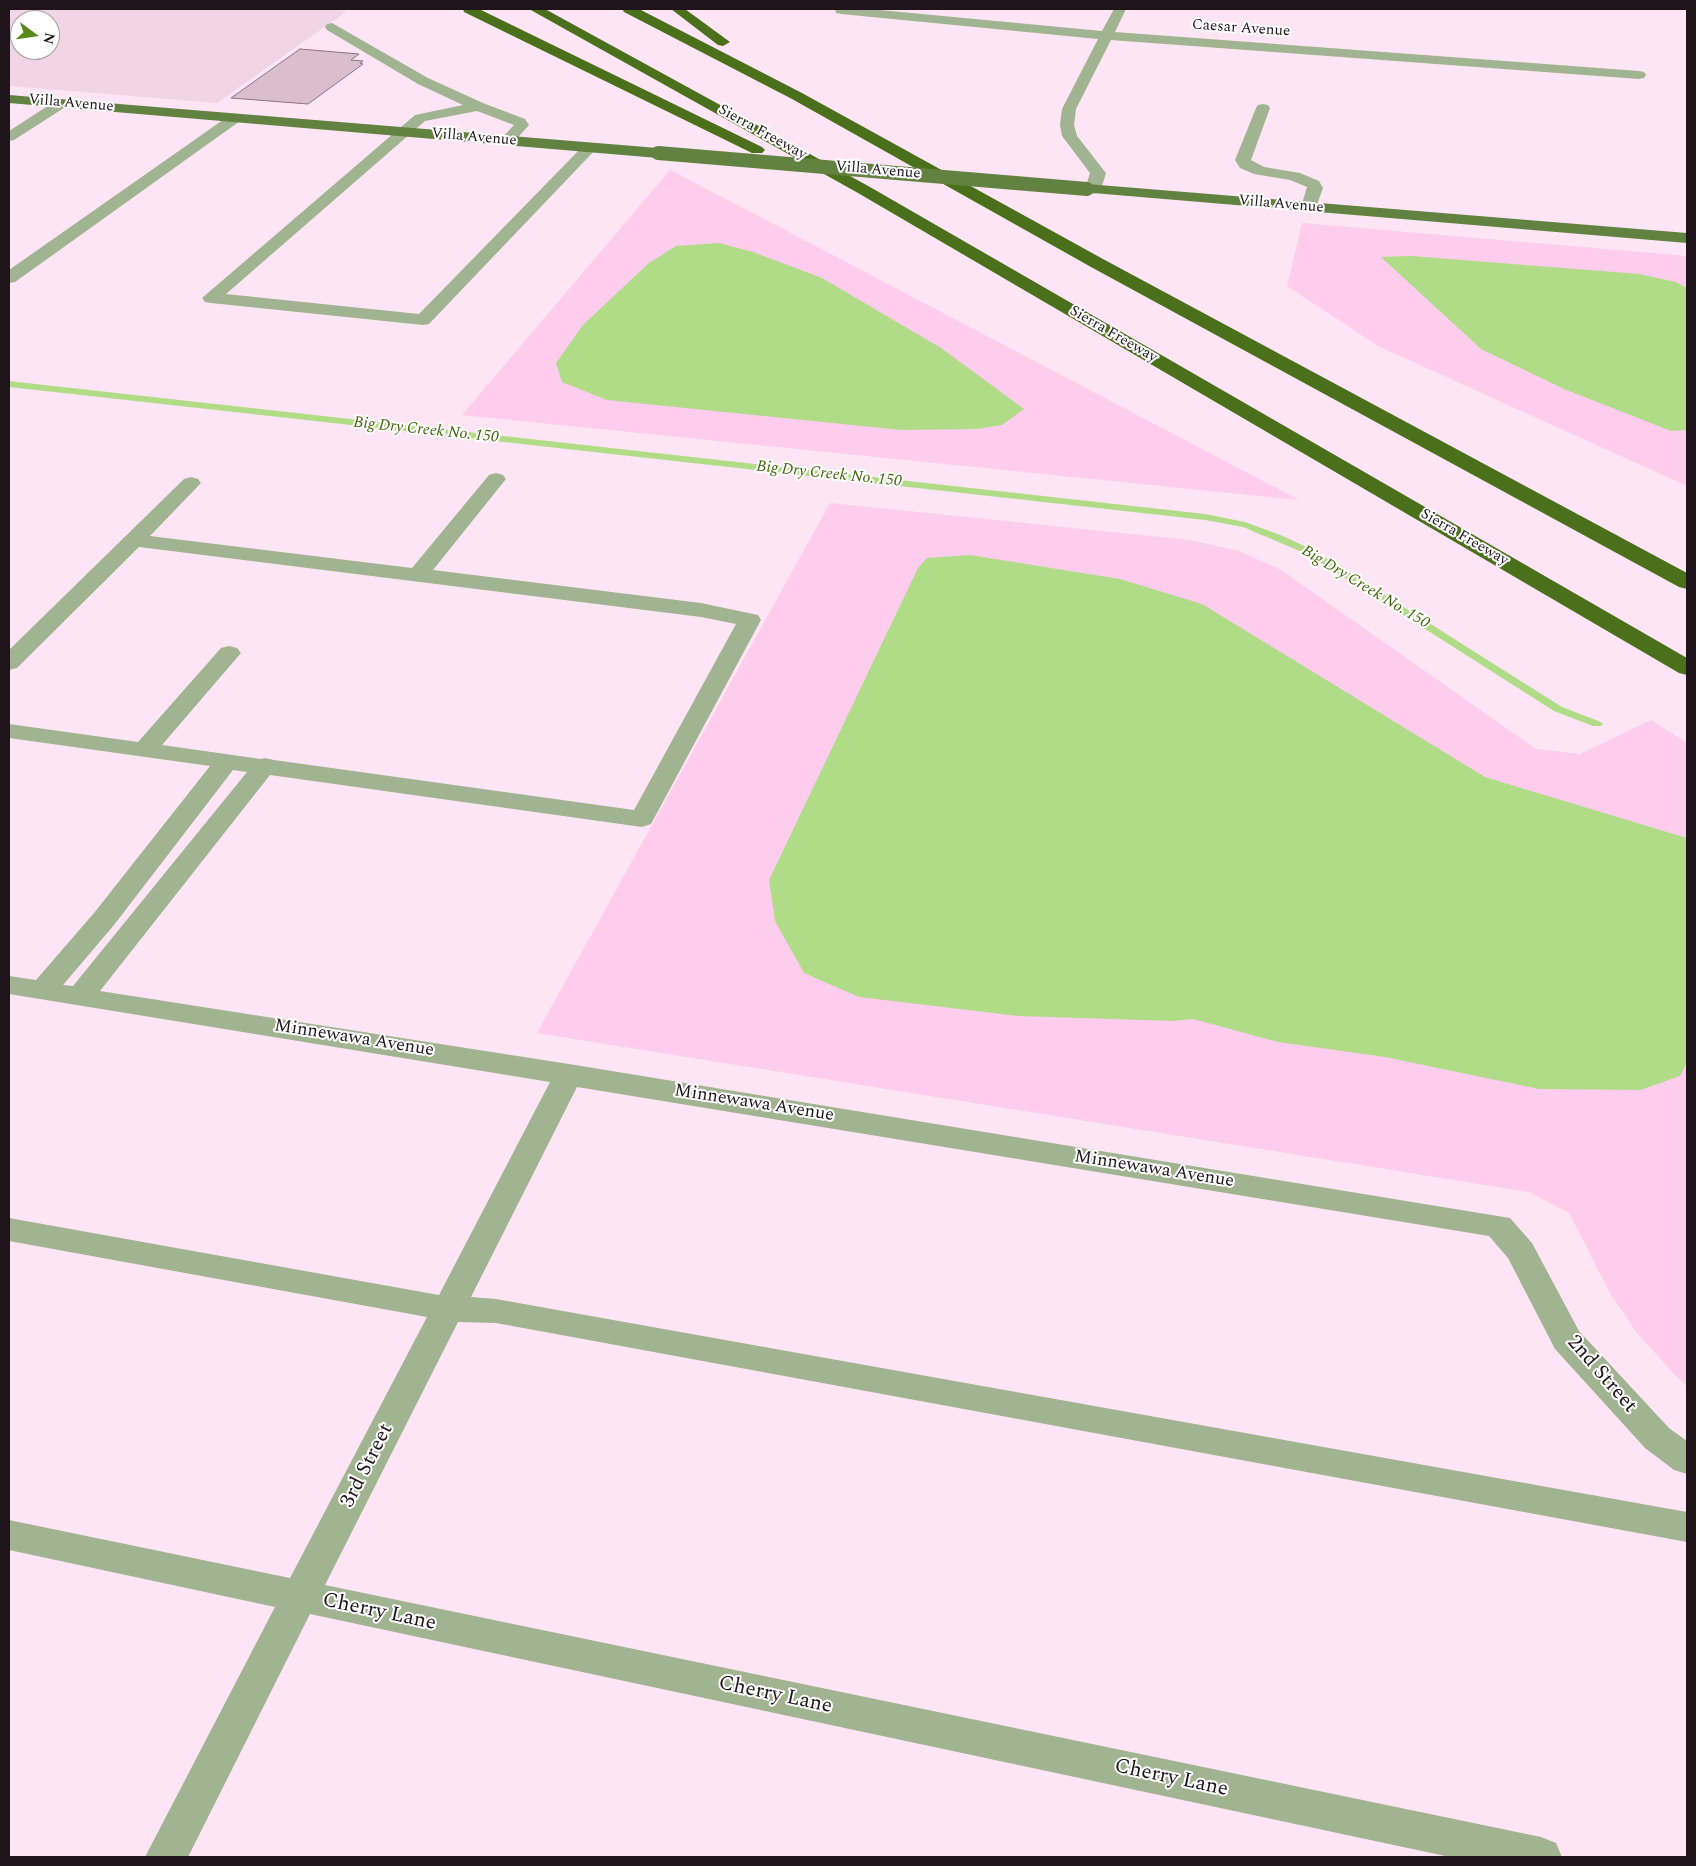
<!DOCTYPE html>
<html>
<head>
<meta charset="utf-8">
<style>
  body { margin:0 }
  #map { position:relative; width:1696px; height:1866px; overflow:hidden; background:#fee5f5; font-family:Spectral,serif }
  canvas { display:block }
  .frame { position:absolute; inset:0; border:10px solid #1e141a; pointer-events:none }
  .north { position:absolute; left:10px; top:10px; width:50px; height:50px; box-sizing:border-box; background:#fff; border:1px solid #a5a1a3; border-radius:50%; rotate:104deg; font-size:14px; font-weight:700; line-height:20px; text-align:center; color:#1e141a }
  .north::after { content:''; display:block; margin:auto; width:18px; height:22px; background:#59881b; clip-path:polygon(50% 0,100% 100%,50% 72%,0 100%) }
</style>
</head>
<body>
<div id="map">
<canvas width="1696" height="1866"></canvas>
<div class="frame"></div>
<div class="north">N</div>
</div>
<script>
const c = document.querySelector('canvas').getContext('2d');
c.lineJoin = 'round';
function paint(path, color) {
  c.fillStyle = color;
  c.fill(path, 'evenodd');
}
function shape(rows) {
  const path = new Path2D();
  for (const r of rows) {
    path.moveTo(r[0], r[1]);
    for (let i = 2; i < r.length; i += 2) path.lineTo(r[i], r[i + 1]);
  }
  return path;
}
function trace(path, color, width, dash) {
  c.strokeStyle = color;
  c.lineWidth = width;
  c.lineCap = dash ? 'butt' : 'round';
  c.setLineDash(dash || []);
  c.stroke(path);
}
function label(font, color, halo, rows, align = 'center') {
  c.font = font + ' Spectral,serif';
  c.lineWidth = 4;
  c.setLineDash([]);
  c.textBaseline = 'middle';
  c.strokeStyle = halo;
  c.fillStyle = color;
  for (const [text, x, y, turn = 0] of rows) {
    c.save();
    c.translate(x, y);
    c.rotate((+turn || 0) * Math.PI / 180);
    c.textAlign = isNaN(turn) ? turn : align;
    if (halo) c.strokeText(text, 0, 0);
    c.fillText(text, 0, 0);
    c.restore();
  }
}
paint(shape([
  [9,9,342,9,346,12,217,103,9,86],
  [20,20,50,20,50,50,20,50]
]), '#f1d5e7');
paint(shape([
  [670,170,766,220,1299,500,462,415],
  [1302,223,1687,256,1687,486,1378,346,1287,286],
  [830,503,1190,540,1239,551,1281,570,1536,749,1580,754,1651,720,1687,743,1687,1386,1675,1375,1637,1333,1611,1295,1569,1213,1529,1192,537,1033]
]), '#feccec');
paint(shape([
  [719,243,753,252,822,278,941,348,1024,409,1002,425,976,429,901,430,607,400,562,382,556,363,583,325,649,263,676,246],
  [1412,256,1639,274,1676,282,1687,288,1687,430,1671,431,1564,389,1481,349,1381,257],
  [970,555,1120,579,1202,604,1485,777,1687,838,1687,1062,1680,1076,1640,1090,1539,1089,1385,1057,1278,1042,1193,1019,1173,1021,1018,1016,859,997,804,973,775,921,769,880,918,568,927,558]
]), '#b0dc88');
paint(shape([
  [9,381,1205,514,1245,522,1283,536,1315,551,1562,707,1601,722,1603,724,1601,726,1593,726,1554,711,1309,555,1243,527,1205,520,9,387,9,381]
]), '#b0dc88');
const building = shape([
  [300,49,359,54,351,60,363,61,360,63,363,64,308,104,231,98,300,49]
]);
paint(building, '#dbbdd0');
trace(building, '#8d7283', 1);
paint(shape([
  [835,9,869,9,1102,31,1114,9,1126,9,1115,32,1639,71,1644,72,1646,75,1644,78,1639,79,1111,40,1076,109,1074,125,1077,136,1106,173,1101,189,1099,192,1093,194,1087,192,1085,189,1090,173,1062,136,1060,125,1062,109,1098,39,841,14,836,13,835,9],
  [332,23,428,78,483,103,525,119,529,125,512,144,507,146,502,144,499,141,514,125,477,111,425,121,226,294,419,314,585,144,595,144,598,147,429,324,423,325,211,303,205,302,202,298,415,115,463,105,418,84,327,30,325,27,327,24,332,23],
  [62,99,67,100,69,103,67,106,14,140,9,141,9,131,57,100,62,99],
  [1263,104,1268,105,1270,108,1251,160,1264,167,1300,173,1319,181,1323,188,1315,210,1309,212,1303,210,1301,207,1307,187,1290,180,1254,174,1240,168,1235,160,1256,108,1258,105,1263,104],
  [235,114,240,115,242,118,240,121,15,282,9,283,9,270,230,115,235,114],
  [496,473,503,475,506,479,433,570,701,603,758,615,761,620,651,824,642,827,270,775,100,991,569,1064,1510,1218,1532,1243,1579,1331,1669,1428,1687,1441,1687,1474,1674,1470,1645,1448,1555,1349,1508,1258,1489,1236,577,1087,471,1297,496,1299,1687,1512,1687,1542,496,1323,458,1322,325,1585,1541,1837,1556,1843,1562,1857,1450,1857,310,1614,188,1857,145,1857,275,1607,9,1550,9,1520,290,1578,427,1317,9,1241,9,1218,439,1295,550,1082,9,994,9,976,36,980,94,913,210,766,9,738,9,724,138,742,221,648,229,646,237,648,241,653,162,745,261,759,265,758,274,760,634,810,736,624,701,617,139,547,17,668,9,670,9,650,184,479,191,477,198,479,201,483,150,536,412,568,489,475,496,473],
  [233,770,247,772,73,986,63,985,114,925,233,770]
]), '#a1b491');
paint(shape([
  [9,95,658,148,663,150,666,153,663,156,658,158,9,103,9,95],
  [1087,184,1687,233,1687,243,1081,192,1079,189,1081,186,1087,184]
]), '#618240');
paint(shape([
  [463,9,479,9,762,147,765,150,762,153,752,153,464,12,463,9],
  [529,9,545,9,870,187,1687,658,1687,675,1679,673,858,193,529,9],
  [622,9,639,9,802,93,1103,259,1687,573,1687,589,1679,587,1091,267,792,99,624,12,622,9],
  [671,9,685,9,730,42,723,46,718,45,671,9]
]), '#4a701c');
trace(shape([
  [658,153,1087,189]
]), '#618240', 14);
label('15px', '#1e141a', '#fff', [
  ["Caesar Avenue",1241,29,4],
  ["Villa Avenue",71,104,5],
  ["Sierra Freeway",762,133,29],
  ["Villa Avenue",474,138,5],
  ["Villa Avenue",878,171,5],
  ["Villa Avenue",1281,205,5],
  ["Sierra Freeway",1113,335,30],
  ["Sierra Freeway",1464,538,30]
]);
label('italic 16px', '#3e6308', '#fff', [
  ["Big Dry Creek No. 150",426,431,6],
  ["Big Dry Creek No. 150",829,475,6],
  ["Big Dry Creek No. 150",1365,588,31]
]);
label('18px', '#1e141a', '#fff', [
  ["Minnewawa Avenue",354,1039,9],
  ["Minnewawa Avenue",754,1104,9],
  ["Minnewawa Avenue",1154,1170,9]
]);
label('21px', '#1e141a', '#fff', [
  ["2nd Street",1601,1375,49],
  ["3rd Street",368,1466,-63],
  ["Cherry Lane",379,1613,12],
  ["Cherry Lane",775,1696,12],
  ["Cherry Lane",1171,1779,12]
]);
</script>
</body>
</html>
